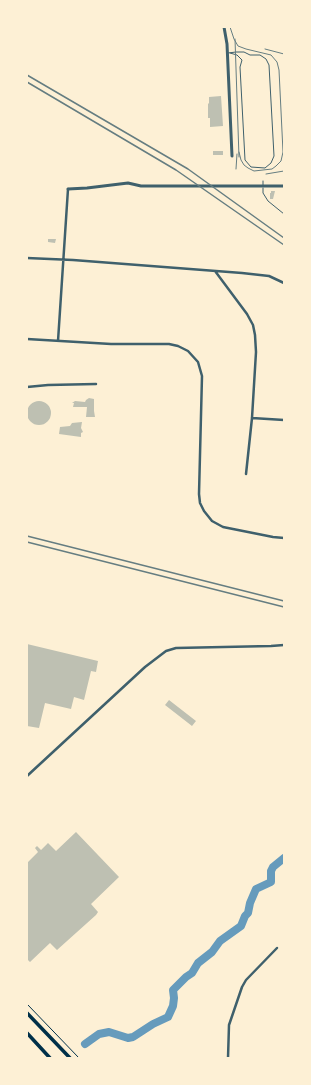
<!DOCTYPE html>
<html>
<head>
<meta charset="utf-8">
<style>
  body { margin:0 }
  #map { position:relative; width:311px; height:1085px; overflow:hidden; background:#fdf0d5; font-family:"Fira Sans Condensed",sans-serif }
  canvas { display:block }
  .frame { position:absolute; inset:0; border:28px solid #fdf0d5; pointer-events:none }
</style>
</head>
<body>
<div id="map">
<canvas width="311" height="1085"></canvas>
<div class="frame"></div>
</div>
<script>
const c = document.querySelector('canvas').getContext('2d');
c.lineJoin = 'round';
function shape(rows) {
  const path = new Path2D();
  for (const r of rows) {
    if (r.length === 3) {
      path.moveTo(r[0] + r[2], r[1]);
      path.arc(r[0], r[1], r[2], 0, 2 * Math.PI);
      continue;
    }
    path.moveTo(r[0], r[1]);
    for (let i = 2; i < r.length; i += 2) path.lineTo(r[i], r[i + 1]);
  }
  return path;
}
function trace(path, color, width, dash) {
  c.strokeStyle = color;
  c.lineWidth = width;
  c.lineCap = dash ? 'butt' : 'round';
  c.setLineDash(dash || []);
  c.stroke(path);
}
function paint(path, color) {
  c.fillStyle = color;
  c.fill(path, 'evenodd');
}
trace(shape([
  [85,1044,99,1034,109,1032,128,1038,133,1037,153,1024,168,1017,173,1006,174,998,173,990,186,977,192,973,198,963,212,952,220,941,241,926,245,916,248,913,250,903,256,889,271,882,271,871,273,867,284,858]
]), '#669bbc', 8);
paint(shape([
  [221,96,223,126,210,127,210,118,208,118,208,104,209,103,209,97],
  [213,151,223,151,223,155,213,155],
  [271,191,275,191,273,199,270,199,270,193,271,193],
  [48,239,56,239,55,243,48,242],
  [89,398,94,399,94,411,95,417,86,417,87,407,73,407,74,403,72,403,75,401,85,402,86,400],
  [39,413,12],
  [82,422,81,428,83,432,81,433,81,437,59,434,60,427,70,426,72,423],
  [27,644,98,661,96,672,91,671,84,700,74,697,71,709,45,703,39,728,27,726],
  [169,700,196,721,192,726,165,705],
  [76,832,119,877,91,904,98,912,96,915,57,950,50,943,30,962,27,959,27,863,38,852,35,848,37,846,41,850,48,843,56,851]
]), '#bec0b2');
trace(shape([
  [27,1004,79,1058]
]), '#003049', 1);
trace(shape([
  [228,53,236,52,244,52,250,55,260,55,266,59,269,65,274,156,271,163,265,168,251,167,245,160,240,67,242,60,237,55,230,53],
  [263,185,263,181],
  [263,188,263,193,268,201,284,214]
]), '#3f606c', 1);
trace(shape([
  [27,258,73,260,242,273,269,276,284,283],
  [215,271,247,314,253,325,255,335,256,352,252,418,246,474],
  [27,339,111,344,169,344,178,346,188,351,198,362,202,376,199,494,200,503,204,511,212,521,223,527,273,537,284,538],
  [58,341,68,189],
  [27,387,48,385,96,384],
  [252,418,284,420],
  [27,776,145,667,166,651,176,648,271,646,284,645],
  [228,1058,229,1025,242,987,246,980,277,948]
]), '#3f606c', 2.5);
trace(shape([
  [224,27,227,44,232,156],
  [68,189,87,188,128,183,141,186,284,186]
]), '#3f606c', 3);
trace(shape([
  [27,1013,70,1058],
  [27,1033,50,1058]
]), '#003049', 3.5);
trace(shape([
  [230,27,234,39,238,46,246,49,271,55,277,62,279,70,283,152,281,161,276,166,272,169,254,171,248,168,244,165,241,160,239,152],
  [235,39,239,157],
  [265,49,284,54],
  [236,169,237,154],
  [266,174,284,171]
]), '#657d81', 1);
trace(shape([
  [27,75,188,169,284,238],
  [27,82,176,170,284,245],
  [27,536,284,601],
  [27,542,284,607]
]), '#657d81', 1.5);
</script>
</body>
</html>
